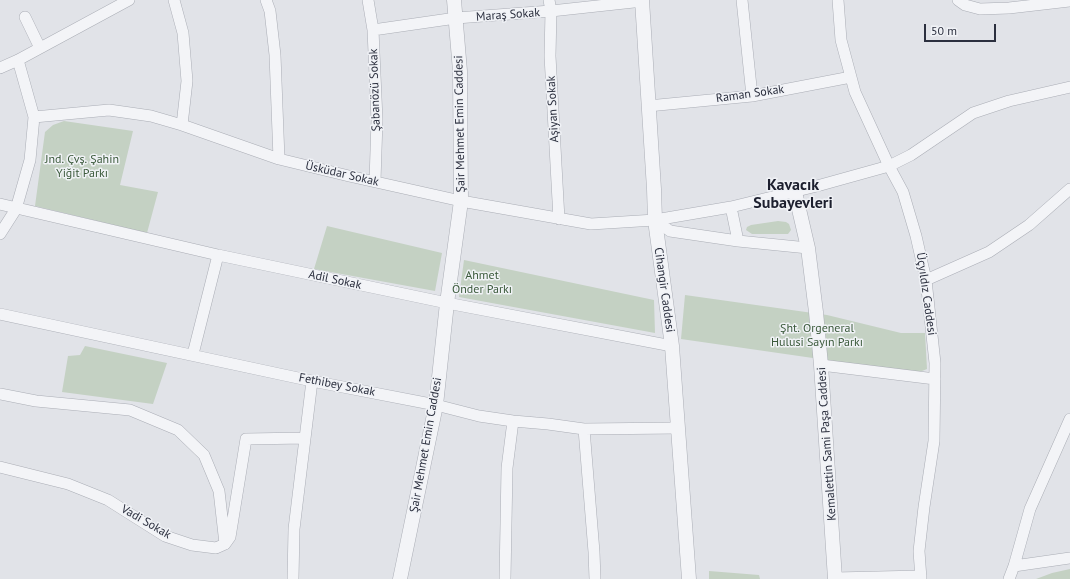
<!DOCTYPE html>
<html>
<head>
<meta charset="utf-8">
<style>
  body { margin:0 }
  #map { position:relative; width:1070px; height:579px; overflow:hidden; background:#e1e3e8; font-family:"PT Sans",sans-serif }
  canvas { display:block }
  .scale { position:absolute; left:924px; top:24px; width:72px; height:18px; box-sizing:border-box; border:2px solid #2b2f3e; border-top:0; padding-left:5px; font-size:12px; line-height:14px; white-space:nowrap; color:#2b2f3e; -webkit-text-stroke:3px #f0f2f6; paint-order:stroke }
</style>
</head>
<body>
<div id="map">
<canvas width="1070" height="579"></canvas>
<div class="scale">50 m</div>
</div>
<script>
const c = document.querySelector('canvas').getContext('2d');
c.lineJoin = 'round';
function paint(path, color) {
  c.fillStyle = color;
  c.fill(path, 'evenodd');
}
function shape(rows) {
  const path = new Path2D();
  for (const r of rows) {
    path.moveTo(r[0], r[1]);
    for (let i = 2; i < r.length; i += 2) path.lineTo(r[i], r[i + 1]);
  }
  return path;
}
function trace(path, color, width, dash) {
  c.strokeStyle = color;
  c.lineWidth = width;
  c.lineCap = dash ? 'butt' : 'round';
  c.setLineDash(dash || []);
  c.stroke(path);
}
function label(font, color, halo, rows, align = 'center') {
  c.font = font + ' "PT Sans",sans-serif';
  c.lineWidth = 3;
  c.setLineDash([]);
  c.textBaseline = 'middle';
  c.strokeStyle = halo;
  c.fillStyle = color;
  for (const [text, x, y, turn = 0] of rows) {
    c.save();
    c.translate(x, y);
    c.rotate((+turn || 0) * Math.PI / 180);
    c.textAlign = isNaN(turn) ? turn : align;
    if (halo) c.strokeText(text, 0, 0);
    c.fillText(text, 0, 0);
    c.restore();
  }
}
paint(shape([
  [64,121,133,131,120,185,158,192,147,233,35,206,45,132,53,125],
  [778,221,786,222,789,224,791,230,788,234,752,234,746,230,747,227,751,225],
  [327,226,442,253,435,291,314,269],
  [464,260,654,300,655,333,459,297],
  [685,295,827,315,901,333,925,333,927,369,917,373,681,339],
  [85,346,167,363,153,404,62,392,68,356,80,355],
  [1070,569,1070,579,1036,579,1052,573],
  [709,571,759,575,760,579,709,579]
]), '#c4d1c3');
const minor = shape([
  [174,0,183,33,187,81,182,125],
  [266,0,270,11,275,55,279,159],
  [368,0,373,30,377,120,375,181],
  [549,0,551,11,550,56,559,219],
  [742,0,752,96],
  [838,0,841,40,855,92,889,166,903,192,916,236,926,280,935,363,934,441,924,507,919,551,921,579],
  [958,0,965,5,980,9,1009,8,1070,1],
  [25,17,40,48],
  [373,30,456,18,551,11,643,1],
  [0,68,18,60,129,0],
  [648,106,752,96,851,77],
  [34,117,109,110,151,116,182,125,279,159,349,176,461,201,591,224,655,220,731,207,817,186,889,166,911,155,973,113,1009,101,1070,87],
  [0,204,218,255,447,303,672,346],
  [731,207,738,241],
  [655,220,670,231,738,241,808,248],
  [0,234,16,209,30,160,34,117,18,60],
  [926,280,989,252,1029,225,1070,189],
  [0,314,312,381,436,405,479,416,513,421,548,424,584,429,678,428],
  [193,354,218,255],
  [821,365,935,379],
  [0,394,36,401,130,410,178,430,204,455,219,491,225,544],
  [584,429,594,552,595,579],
  [0,467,68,484,108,500,165,536,192,545,216,548,225,544,230,537,246,439,305,438],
  [1014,566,1070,558],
  [835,578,921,576],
  [293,579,294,529,312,381],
  [505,579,507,468,513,421],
  [1009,579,1014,566,1030,509,1070,419]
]);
const tertiary = shape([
  [642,0,654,189,655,220,672,346,689,579],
  [795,192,808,248,816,312,821,365,835,579],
  [400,579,436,405,447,303,461,201,460,71,454,0]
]);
trace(minor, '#aaadb5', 12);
trace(tertiary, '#aaadb5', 15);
trace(minor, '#f3f4f7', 11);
trace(tertiary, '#f3f4f7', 14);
label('12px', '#2b2f3e', '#f0f2f6', [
  ["Maraş Sokak",508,15,-4],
  ["Şabanözü Sokak",375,90,-92],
  ["Raman Sokak",750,94,-8],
  ["Aşiyan Sokak",553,109,-93],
  ["Şair Mehmet Emin Caddesi",460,124,-91],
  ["Üsküdar Sokak",342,174,13],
  ["Adil Sokak",335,280,12],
  ["Cihangir Caddesi",664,290,82],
  ["Üçyıldız Caddesi",926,294,82],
  ["Fethibey Sokak",337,385,11],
  ["Kemalettin Sami Paşa Caddesi",827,444,-94],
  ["Şair Mehmet Emin Caddesi",426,445,-80],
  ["Vadi Sokak",146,522,30]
]);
label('12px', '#3a593a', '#f0f2f6', [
  ["Jnd. Çvş. Şahin",82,160],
  ["Yiğit Parkı",82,174],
  ["Ahmet",482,276],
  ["Önder Parkı",482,290],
  ["Şht. Orgeneral",817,329],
  ["Hulusi Sayın Parkı",817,343]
]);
label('bold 16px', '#1d202f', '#f0f2f6', [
  ["Kavacık",793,185],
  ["Subayevleri",793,203]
]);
</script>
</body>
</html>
